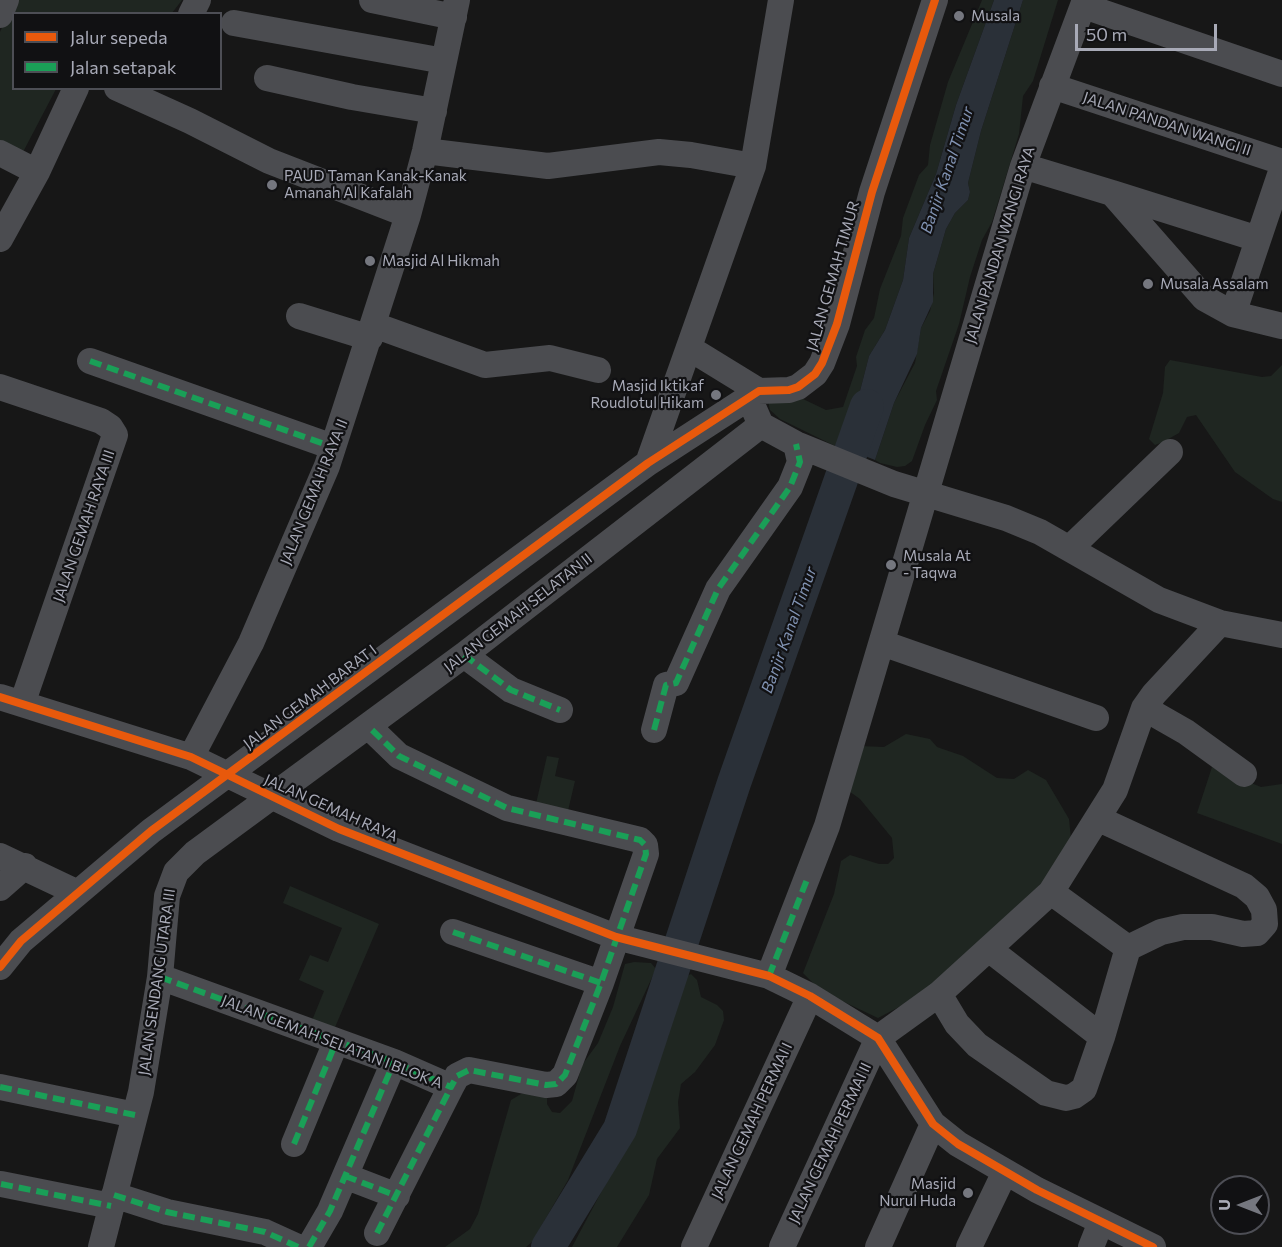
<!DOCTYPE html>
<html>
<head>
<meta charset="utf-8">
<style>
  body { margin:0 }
  #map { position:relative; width:1282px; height:1247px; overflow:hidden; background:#171717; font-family:Commissioner,sans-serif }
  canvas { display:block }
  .legend { position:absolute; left:12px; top:12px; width:210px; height:78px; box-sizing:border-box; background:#111113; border:2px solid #4d4e55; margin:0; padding:8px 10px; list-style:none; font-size:18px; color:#a8aab7 }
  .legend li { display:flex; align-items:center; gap:12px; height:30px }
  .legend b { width:30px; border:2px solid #4d4e55 }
  .north { position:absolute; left:1210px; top:1175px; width:60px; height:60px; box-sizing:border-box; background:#111113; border:2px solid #4d4e55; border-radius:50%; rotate:270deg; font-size:16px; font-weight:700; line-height:24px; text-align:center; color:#a8aab7 }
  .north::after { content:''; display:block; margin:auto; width:21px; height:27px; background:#75777f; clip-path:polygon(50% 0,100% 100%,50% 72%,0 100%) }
  .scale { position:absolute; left:1075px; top:24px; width:142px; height:27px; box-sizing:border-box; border:3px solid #a8aab7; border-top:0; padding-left:8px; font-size:18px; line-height:21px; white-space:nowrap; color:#a8aab7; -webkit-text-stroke:4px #111113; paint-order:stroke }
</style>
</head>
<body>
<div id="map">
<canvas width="1282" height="1247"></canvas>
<ul class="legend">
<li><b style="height:8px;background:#e8590c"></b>Jalur sepeda</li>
<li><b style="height:8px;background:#1a9f57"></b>Jalan setapak</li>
</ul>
<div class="north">U</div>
<div class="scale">50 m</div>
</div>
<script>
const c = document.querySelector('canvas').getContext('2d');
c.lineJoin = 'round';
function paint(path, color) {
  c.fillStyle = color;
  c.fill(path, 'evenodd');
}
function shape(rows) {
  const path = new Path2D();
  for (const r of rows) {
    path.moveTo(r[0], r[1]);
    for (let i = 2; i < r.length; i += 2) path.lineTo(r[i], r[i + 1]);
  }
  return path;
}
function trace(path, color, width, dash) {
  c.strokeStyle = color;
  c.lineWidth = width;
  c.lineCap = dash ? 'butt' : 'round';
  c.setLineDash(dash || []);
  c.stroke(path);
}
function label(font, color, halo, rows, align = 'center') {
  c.font = font + ' Commissioner,sans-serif';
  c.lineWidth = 4.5;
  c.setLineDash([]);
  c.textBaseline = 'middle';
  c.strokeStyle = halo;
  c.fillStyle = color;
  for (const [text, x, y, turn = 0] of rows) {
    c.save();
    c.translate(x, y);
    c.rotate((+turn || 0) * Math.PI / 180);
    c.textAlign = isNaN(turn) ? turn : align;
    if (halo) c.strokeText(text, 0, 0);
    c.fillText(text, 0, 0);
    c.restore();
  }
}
paint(shape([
  [14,0,182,0,172,13,14,14,14,88,56,89,22,154,0,144,0,32],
  [982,0,994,0,956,105,936,174,909,238,903,280,885,330,869,356,852,422,846,429,842,447,835,446,780,419,770,410,768,401,801,398,826,410,843,407,857,366,856,357,865,330,874,318,880,289,901,236,903,218,919,175,928,165,930,145,948,82],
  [1023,0,1058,0,1033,81,1023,96,1019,134,992,222,982,240,970,277,959,324,936,391,937,400,925,425,912,461,905,466,897,467,880,463,875,460,894,403,915,363,921,328,930,311,934,293,933,274,946,229,955,213,968,200,970,192,968,183,981,131],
  [1170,360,1262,377,1271,376,1282,365,1282,502,1273,499,1235,472,1196,415,1187,417,1179,433,1163,442,1155,445,1149,439,1163,393,1165,367],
  [906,734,930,739,937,747,963,756,997,778,1014,779,1028,770,1046,780,1069,819,1071,839,1054,874,920,996,878,1018,821,991,803,973,834,894,841,861,850,855,879,864,888,864,894,858,892,838,860,799,846,789,859,746,884,747],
  [547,756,559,758,555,776,575,781,567,815,535,808],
  [1212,767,1261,787,1282,784,1282,844,1197,813],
  [290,886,379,924,333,1032,311,1023,324,991,299,980,310,955,328,962,342,928,283,903],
  [634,962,651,963,656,969,620,1046,568,1180,532,1242,526,1247,445,1247,470,1229,478,1214,511,1100,521,1094,538,1093,547,1096,547,1104,552,1112,560,1113,572,1101,582,1065,598,1043,613,1007,625,964],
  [691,974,697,980,701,997,717,1005,723,1011,724,1020,715,1045,695,1072,681,1084,678,1102,680,1128,657,1159,649,1195,617,1247,572,1247,630,1138,654,1060,668,1037,683,978]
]), '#1f2621');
paint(shape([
  [994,0,1023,0,981,131,968,183,970,192,968,200,955,213,946,229,933,274,933,302,921,328,917,354,894,403,875,460,842,447,846,429,852,422,869,356,885,330,903,280,909,238,936,174,956,105]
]), '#2a3038');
trace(shape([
  [548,1247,620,1129,734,783,867,406]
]), '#2a3038', 34);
trace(shape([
  [372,0,454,17],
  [1084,6,1282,74],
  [191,14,198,0],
  [0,15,6,0],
  [234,23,444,61],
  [267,78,352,97,434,111],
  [1052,86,1282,162],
  [117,88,190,121,269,161,408,215],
  [425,151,548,166,659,152,691,155,753,166],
  [0,153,37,172],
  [1023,166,1112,193,1204,298,1233,314,1282,326],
  [1112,193,1258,239],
  [0,239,37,172,76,88],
  [1233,314,1282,169],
  [299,316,370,338],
  [374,325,485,365,550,358,598,370],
  [689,348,759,391],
  [90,361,333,447],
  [0,387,101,421,110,427,115,435,22,704],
  [754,409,761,425,796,444,894,484,1006,518,1040,532,1159,600,1220,623,1282,635],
  [648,463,753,166,781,0],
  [1070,548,1170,452],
  [882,643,1096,718],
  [464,655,511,690,560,710],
  [0,697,191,757,339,829,616,937,769,976,810,996,878,1038,933,1124,958,1144,1037,1190,1153,1247],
  [1144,708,1186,732,1244,774],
  [654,730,666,685,676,683,718,589,790,487,800,462,796,444],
  [191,757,251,643,327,466,408,215,425,151,457,0],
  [1099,819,1244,886,1257,897,1264,910,1265,924,1257,933,1243,934,1212,927,1183,927,1161,932,1128,948],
  [0,856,78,893],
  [0,888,25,866],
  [1051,892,1128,948],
  [453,932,601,983],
  [990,950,1102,1037],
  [0,967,21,941,151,831,648,463,759,391,789,390,798,387,815,374,822,363,837,324,872,192,935,0],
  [769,976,827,826,1023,166,1085,0],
  [160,977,394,1062,451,1087,457,1076,469,1070,546,1085,556,1084,565,1075,601,983,646,854,645,845,640,840,507,808,399,756,368,726],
  [939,994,957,1024,977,1045,1046,1093,1066,1098,1074,1096,1084,1089,1102,1037,1128,948],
  [0,1087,135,1115],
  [294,1144,336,1042],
  [345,1176,397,1196],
  [1,1184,111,1206],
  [114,1195,167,1212,265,1232,298,1247],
  [377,1233,451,1087],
  [101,1247,141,1092,160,977,167,896,176,872,195,853,464,655,761,425],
  [309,1247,330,1211,394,1062],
  [694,1247,810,996],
  [782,1247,878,1038,939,994,1051,892,1115,790,1144,708,1154,694,1220,623],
  [878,1247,933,1124],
  [969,1247,1005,1172],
  [1091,1247,1101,1222]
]), '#4b4c50', 26);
trace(shape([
  [90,361,333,447],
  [464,655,511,690,560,710],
  [654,730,666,685,676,683,718,589,790,487,800,462,796,444],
  [453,932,601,983],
  [769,976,808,877],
  [160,977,394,1062,451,1087,457,1076,469,1070,546,1085,556,1084,565,1075,601,983,646,854,645,845,640,840,507,808,399,756,368,726],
  [0,1087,135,1115],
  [294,1144,336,1042],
  [345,1176,397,1196],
  [1,1184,111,1206],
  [114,1195,167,1212,265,1232,298,1247],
  [377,1233,451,1087],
  [309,1247,330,1211,394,1062]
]), '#1a9f57', 6, [12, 6]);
trace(shape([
  [0,697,191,757,339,829,616,937,769,976,810,996,878,1038,933,1124,958,1144,1037,1190,1153,1247],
  [0,967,21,941,151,831,648,463,759,391,789,390,798,387,815,374,822,363,837,324,872,192,935,0]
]), '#e8590c', 8);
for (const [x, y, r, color] of [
  [959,16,6,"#75777f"],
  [272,185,6,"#75777f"],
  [370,261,6,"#75777f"],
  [1148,284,6,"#75777f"],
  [716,395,6,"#75777f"],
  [891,565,6,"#75777f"],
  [968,1193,6,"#75777f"]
]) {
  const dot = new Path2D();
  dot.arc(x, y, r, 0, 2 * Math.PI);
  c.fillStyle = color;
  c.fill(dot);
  trace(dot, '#111113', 2);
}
label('15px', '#a8aab7', '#111113', [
  ["Musala",971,16],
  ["PAUD Taman Kanak-Kanak",284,176],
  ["Amanah Al Kafalah",284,193],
  ["Masjid Al Hikmah",382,261],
  ["Musala Assalam",1160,284],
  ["Masjid Iktikaf",704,386,"right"],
  ["Roudlotul Hikam",704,403,"right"],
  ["Musala At",903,556],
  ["- Taqwa",903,573],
  ["Masjid",956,1184,"right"],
  ["Nurul Huda",956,1201,"right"]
], 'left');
label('15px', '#a8aab7', '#111113', [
  ["JALAN PANDAN WANGI II",1167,124,18],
  ["JALAN PANDAN WANGI RAYA",1000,245,-73],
  ["JALAN GEMAH TIMUR",833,276,-74],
  ["JALAN GEMAH RAYA II",314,492,-68],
  ["JALAN GEMAH RAYA III",84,526,-71],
  ["JALAN GEMAH SELATAN II",518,613,-38],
  ["JALAN GEMAH BARAT I",310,697,-37],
  ["JALAN GEMAH RAYA",331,808,24],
  ["JALAN SENDANG UTARA III",157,982,-82],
  ["JALAN GEMAH SELATAN I BLOK A",332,1042,21],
  ["JALAN GEMAH PERMAI I",752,1121,-65],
  ["JALAN GEMAH PERMAI II",830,1143,-65]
]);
label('italic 16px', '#8092b2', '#111113', [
  ["Banjir Kanal Timur",947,170,-71],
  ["Banjir Kanal Timur",789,630,-70]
]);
</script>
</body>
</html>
